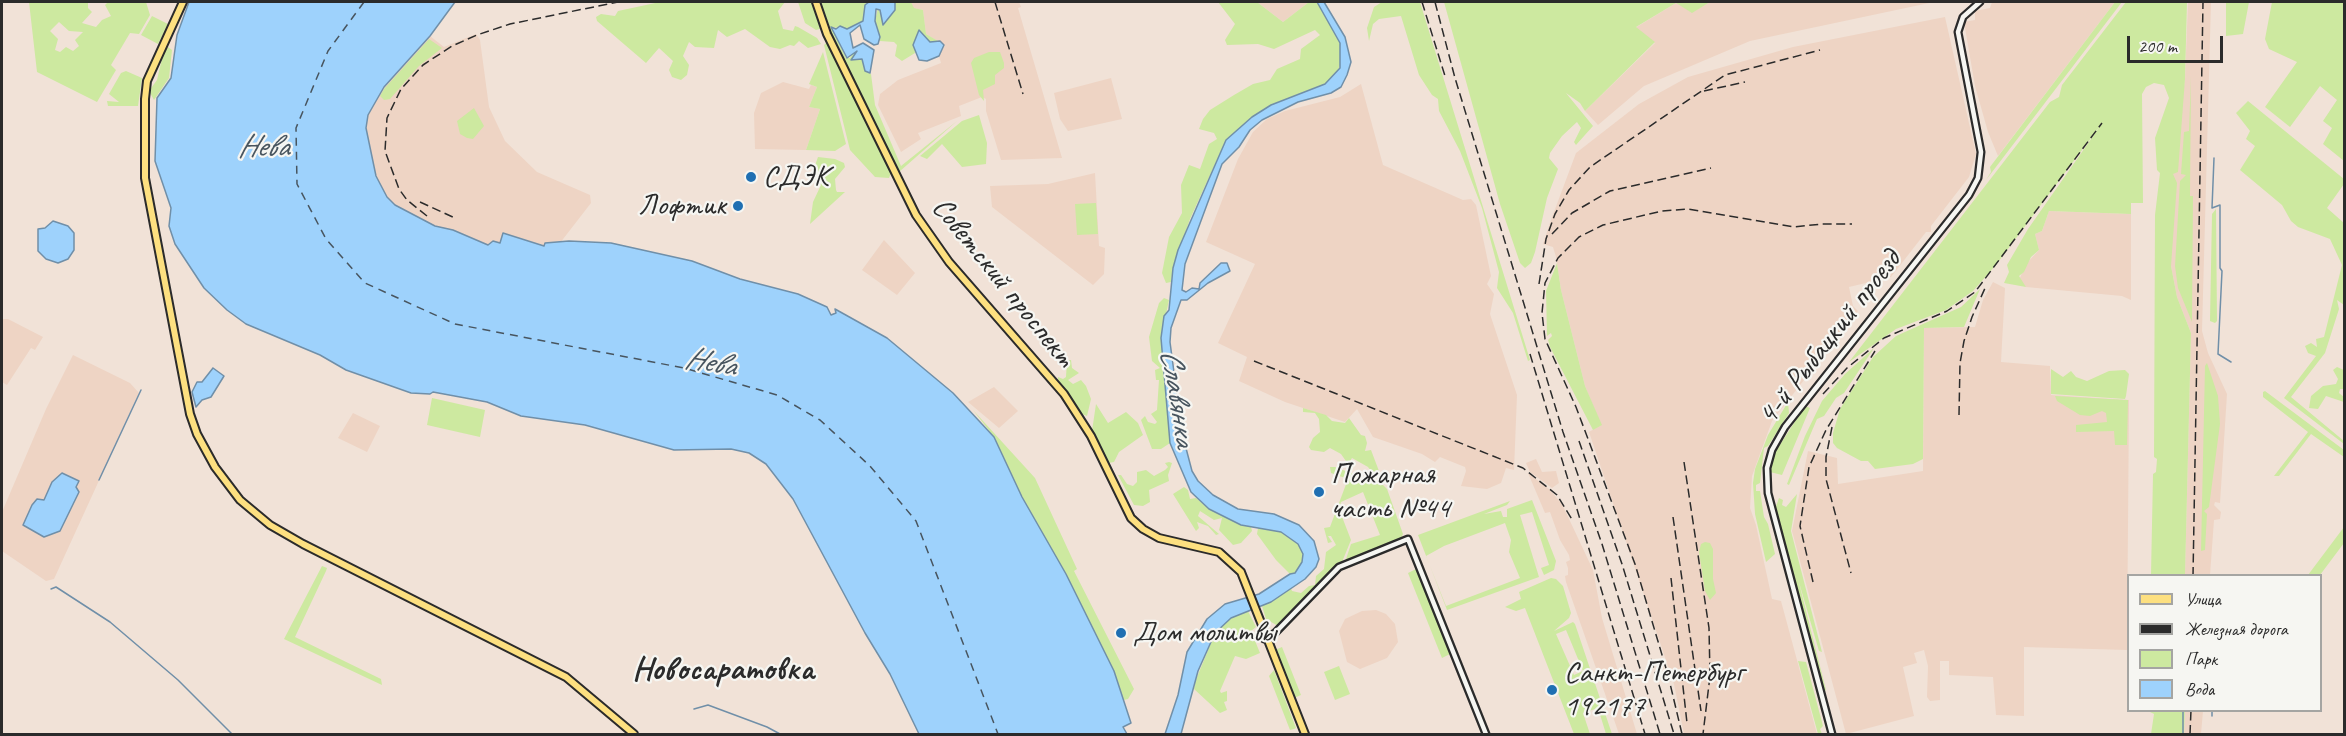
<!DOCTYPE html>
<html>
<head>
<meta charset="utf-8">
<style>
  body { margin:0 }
  #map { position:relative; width:2346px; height:736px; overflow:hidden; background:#f1e2d7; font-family:Caveat,sans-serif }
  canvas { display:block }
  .frame { position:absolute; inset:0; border:3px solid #2b2b2b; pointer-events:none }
  .legend { position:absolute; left:2127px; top:574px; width:195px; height:138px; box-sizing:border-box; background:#f6f6f2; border:2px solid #a5a5a2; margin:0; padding:8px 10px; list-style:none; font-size:18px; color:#2b2b2b }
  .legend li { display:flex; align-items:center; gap:12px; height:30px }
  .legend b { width:30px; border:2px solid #a5a5a2 }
  .scale { position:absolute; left:2127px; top:36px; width:96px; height:27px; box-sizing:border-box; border:3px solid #2b2b2b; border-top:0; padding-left:8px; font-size:18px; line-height:21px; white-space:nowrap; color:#2b2b2b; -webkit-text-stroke:4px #f6f6f2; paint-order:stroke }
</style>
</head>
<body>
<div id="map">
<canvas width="2346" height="736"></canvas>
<div class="frame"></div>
<ul class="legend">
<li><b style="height:8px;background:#fde080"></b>Улица</li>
<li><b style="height:8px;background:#2b2b2b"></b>Железная дорога</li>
<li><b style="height:16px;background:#cde9a0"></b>Парк</li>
<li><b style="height:16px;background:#9ed2fc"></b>Вода</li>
</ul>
<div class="scale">200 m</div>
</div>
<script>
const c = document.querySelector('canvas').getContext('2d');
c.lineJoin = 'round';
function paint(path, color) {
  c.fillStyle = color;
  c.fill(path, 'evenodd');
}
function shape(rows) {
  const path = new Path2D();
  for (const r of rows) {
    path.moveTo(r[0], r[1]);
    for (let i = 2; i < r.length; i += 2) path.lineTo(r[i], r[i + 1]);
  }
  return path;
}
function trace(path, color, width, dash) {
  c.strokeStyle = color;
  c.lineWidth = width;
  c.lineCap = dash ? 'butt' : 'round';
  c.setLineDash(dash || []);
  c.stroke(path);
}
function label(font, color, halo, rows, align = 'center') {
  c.font = font + ' Caveat,sans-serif';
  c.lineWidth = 4.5;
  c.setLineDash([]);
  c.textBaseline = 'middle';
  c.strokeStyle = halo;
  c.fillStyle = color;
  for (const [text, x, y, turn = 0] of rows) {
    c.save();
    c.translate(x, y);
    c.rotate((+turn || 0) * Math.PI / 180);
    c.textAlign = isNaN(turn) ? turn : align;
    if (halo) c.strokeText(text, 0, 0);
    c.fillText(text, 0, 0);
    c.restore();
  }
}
paint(shape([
  [911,2,1019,2,1021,7,1018,8,1062,158,1001,160,986,111,986,99,982,97,959,106,961,116,918,133,921,139,901,152,878,105,880,94,898,80,941,63,939,56,944,45,926,34,923,10,913,8],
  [1257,2,1309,2,1283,22],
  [1710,2,1934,2,1750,41,1644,86,1598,125,1585,111,1655,43,1635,28,1676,3,1692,12],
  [1992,2,2115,2,1998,156,1988,132,1975,86,1964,22,1975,20,1975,11,1990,8],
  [2188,2,2211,2,2202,331,2208,353,2227,394,2220,503,2215,502,2214,505,2221,512,2220,519,2214,520,2210,575,2185,575,2191,333,2177,297,2171,266,2171,181,2185,79],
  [1945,17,1976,154,1969,177,1931,226,1931,232,1926,232,1891,277,1849,287,1853,306,1858,311,1772,421,1752,476,1750,508,1756,525,1772,599,1781,601,1817,734,1684,734,1674,684,1589,432,1601,425,1585,386,1561,290,1556,257,1553,247,1543,244,1551,220,1576,153,1639,104,1688,77,1793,47],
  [476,34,480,40,489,107,505,141,537,172,590,195,591,203,560,243,545,243,545,246,504,233,500,243,488,245,435,226,395,205,387,197,376,176,366,128,368,115,384,87,430,36,444,47],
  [1111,78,1122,119,1068,131,1060,119,1054,93],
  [783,82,809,89,811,85,817,87,809,107,820,109,806,150,755,149,754,113,761,93],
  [1361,84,1383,165,1463,200,1471,199,1476,205,1491,276,1487,284,1494,294,1490,314,1517,395,1514,470,1506,468,1501,483,1487,489,1461,486,1466,471,1465,467,1440,457,1435,462,1422,454,1373,437,1357,409,1345,422,1285,402,1239,381,1247,357,1218,343,1255,264,1206,242,1238,159,1253,132,1267,119,1285,111,1340,97],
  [1095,173,1099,246,1105,248,1104,274,1093,285,992,207,990,186,1048,184],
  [2049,211,2131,214,2131,300,2122,296,2026,287,2019,280,2026,264,2039,250,2035,234,2042,231],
  [884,240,915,273,897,295,862,270],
  [1993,282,2005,288,2001,362,2050,366,2051,395,2129,400,2127,650,2024,647,2024,716,1996,715,1993,677,1949,675,1949,661,1940,661,1940,700,1930,701,1927,697,1928,666,1924,650,1914,653,1917,663,1903,667,1914,716,1846,734,1792,531,1808,451,1837,458,1838,484,1923,471,1924,328,1975,327,1983,300],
  [2,316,2,319,8,319,43,337,35,350,31,348,7,385,2,382],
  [73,355,130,383,139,393,54,579,46,581,2,551,2,512,46,409],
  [994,387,1018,411,999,428,968,402],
  [353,413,380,426,367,452,338,438],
  [1536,459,1542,472,1556,471,1559,483,1552,488,1530,472,1526,463],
  [1528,473,1549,489,1562,504,1593,570,1602,618,1637,734,1619,734,1566,582,1565,576,1568,575,1568,568,1566,562,1570,560,1569,555,1560,540,1550,512,1545,513],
  [1376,610,1386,614,1395,624,1398,642,1387,658,1360,669,1347,662,1339,631,1345,619,1362,611],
  [2185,711,2203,711,2201,734,2184,734]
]), '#eed4c4');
paint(shape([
  [29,2,88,2,88,8,92,12,82,23,96,27,102,20,111,16,105,5,108,2,146,2,150,15,139,34,130,33,111,65,116,70,97,102,37,72],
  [59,22,69,31,83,32,75,40,79,46,73,51,66,47,60,52,55,50,58,39,50,31],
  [660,2,785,2,778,11,783,29,793,31,795,26,798,27,817,38,821,44,808,48,799,41,794,46,790,45,780,49,770,47,745,29,727,37,718,30,714,48,695,47,689,42,683,56,689,65,687,75,681,80,672,77,669,70,673,61,659,48,646,63,597,21,596,17,601,14,615,16,618,11],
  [798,2,813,2,820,29,816,30,805,23],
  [820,2,869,2,865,5,863,21,847,29,831,27,846,58,850,58,855,50,857,51,853,56,862,59,865,71,871,74,875,105,901,166,957,121,899,172,831,32],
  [895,2,911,2,914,8,923,10,926,34,938,41,930,42,919,30,915,53,902,61,895,56,897,45,894,42,880,41,875,21,878,8,884,24,895,10],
  [1218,2,1257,2,1283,22,1309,2,1317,2,1340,43,1341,62,1337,73,1325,84,1271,105,1252,117,1226,140,1190,219,1173,268,1171,282,1166,283,1162,273,1169,237,1182,213,1181,185,1189,165,1200,169,1209,144,1217,139,1214,133,1199,129,1203,119,1210,110,1234,95,1253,84,1270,80,1277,69,1300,59,1301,49,1320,35,1315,30,1274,49,1258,44,1227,45,1225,40,1235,24],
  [1382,2,1420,2,1530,360,1528,361,1513,313,1497,288,1499,272,1482,208,1460,151,1439,111,1438,99,1432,95,1419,75,1401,16,1379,19,1373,24,1369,41,1367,28,1374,7],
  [1444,2,1710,2,1692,13,1676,3,1636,27,1655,42,1585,111,1580,103,1566,93,1593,126,1576,145,1574,142,1581,128,1577,122,1562,136,1550,153,1549,158,1558,169,1547,198,1535,252,1531,263,1525,268,1520,263,1500,204],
  [2115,2,2122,2,1986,180,1991,172,1990,167],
  [2126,2,2187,2,2185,79,2178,172,2173,174,2177,183,2171,266,2177,297,2191,333,2185,575,2151,575,2153,474,2156,472,2157,459,2154,457,2155,215,2160,173,2157,170,2155,138,2169,98,2164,85,2154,83,2146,87,2142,94,2143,203,2131,203,2131,214,2049,211,2042,231,2035,234,2039,250,2031,257,2024,272,2019,276,2026,287,2004,283,2009,272,2007,265,2028,229,2103,122,1996,265,1973,291,1946,310,1896,329,1849,362,2050,102,2059,97,2062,85],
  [2226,2,2249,2,2243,34,2226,36],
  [2272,2,2344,2,2344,161,2323,144,2332,128,2323,121,2337,100,2320,86,2290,127,2265,107,2297,62,2269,49,2265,39],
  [152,16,168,24,158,44,141,35],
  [429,39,442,48,419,66,390,99,384,100,380,96,384,89],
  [827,42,891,173,889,178,875,177,850,150,826,53,824,45],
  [168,47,172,50,169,78,154,100,149,91,157,80,164,50],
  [823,52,846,144,835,151,806,150,820,109,809,107,817,87,809,84],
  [989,52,1000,52,1004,63,1004,68,995,75,995,84,983,90,984,101,979,95,971,63,974,58],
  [126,71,142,78,138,106,108,106,107,101,119,102,109,94,121,73],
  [2191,76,2190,196,2193,196,2192,322,2178,288,2175,266,2180,181,2186,175,2181,174,2184,132,2189,131],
  [2248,101,2344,179,2344,184,2327,208,2344,223,2344,305,2337,300,2339,309,2325,353,2291,397,2344,441,2344,444,2284,398,2316,356,2308,353,2305,346,2311,343,2317,347,2316,339,2324,337,2342,265,2330,239,2298,227,2291,221,2282,205,2240,170,2255,146,2246,139,2250,131,2236,113],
  [474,108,484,126,473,139,467,138,460,134,457,121],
  [979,115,987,143,986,164,962,167,942,144,927,159,920,156,962,121],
  [818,157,835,159,844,163,845,167,835,179,836,190,837,192,845,192,810,224,813,202,821,185,815,181,813,171],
  [1096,203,1098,234,1077,235,1075,204],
  [2216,209,2217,321,2215,323,2210,321,2212,214],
  [1557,263,1561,290,1585,386,1602,425,1593,430,1550,347,1548,340,1552,336,1551,333,1547,336,1546,291],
  [1980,289,1964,327,1924,328,1923,459,1913,464,1875,469,1868,461,1861,461,1837,448,1833,443,1833,433,1840,409,1873,357,1896,336,1961,307],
  [1164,298,1169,300,1161,338,1170,443,1161,449,1152,449,1141,420,1145,416,1148,422,1155,424,1157,422,1151,414,1157,410,1159,380,1156,380,1155,370,1160,368,1152,361,1149,337,1159,303],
  [1874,348,1844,393,1836,398,1824,416,1817,419,1789,485,1787,484,1805,436,1822,401,1845,374],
  [1067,360,1071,360,1072,368,1079,373,1068,380,1073,384,1081,380,1086,386,1091,399,1087,416,1082,414,1058,380,1058,377,1063,379,1066,377],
  [2207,363,2218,396,2220,424,2209,507,2204,511,2207,514,2205,550,2201,551,2205,366],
  [2337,367,2344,370,2344,389,2340,389,2339,393,2344,397,2344,402,2326,396,2318,409,2309,408,2311,396,2323,386,2336,384,2338,379,2333,370],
  [2051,369,2063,377,2071,371,2076,377,2087,381,2109,371,2125,370,2129,374,2126,396,2125,399,2051,394],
  [2265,391,2344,450,2344,457,2311,434,2279,476,2274,476,2308,432,2263,397,2263,392],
  [2055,396,2128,400,2127,445,2115,445,2114,431,2076,432,2076,425,2107,422,2106,413,2102,411,2090,416,2080,415,2057,401],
  [432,398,485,410,480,437,427,425],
  [1788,402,1789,413,1768,446,1764,448,1760,483,1756,485,1756,491,1760,491,1764,517,1768,524,1775,554,1766,562,1755,514,1753,483,1755,469,1768,435],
  [1096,404,1108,423,1126,412,1138,423,1143,435,1119,452,1114,462,1108,463,1092,431],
  [1805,406,1810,408,1782,475,1770,472,1774,454],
  [1303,408,1326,415,1332,421,1345,423,1349,418,1361,435,1365,436,1367,443,1365,451,1371,450,1382,479,1376,478,1368,467,1352,458,1348,464,1341,454,1330,448,1324,452,1311,450,1309,447,1313,438,1320,432,1319,419,1315,413,1303,412],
  [973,410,1035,478,1077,569,1074,571,1134,689,1128,699,1124,700,1118,690,1114,671,1022,497,994,437],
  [1169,462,1172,463,1168,475,1169,481,1149,490,1150,502,1143,506,1134,505,1118,475,1121,475,1127,484,1133,486,1137,482,1137,472,1146,470,1154,476,1165,470,1168,467,1165,463],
  [1330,467,1335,467,1383,485,1387,489,1403,534,1400,540,1345,562,1351,544,1380,535,1363,492,1341,502,1339,509,1351,540,1342,562,1278,626,1266,619,1262,606,1291,588,1292,591,1301,593,1309,586,1315,585,1316,576,1324,569,1326,552,1336,545,1331,536,1328,536,1332,542,1328,543,1324,528,1330,527,1348,479,1331,473],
  [1184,487,1188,490,1190,499,1196,498,1209,509,1251,527,1252,531,1241,543,1233,545,1219,530,1222,518,1214,520,1200,511,1198,516,1219,534,1216,535,1208,526,1197,522,1199,528,1196,531,1173,494],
  [1797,494,1791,531,1822,652,1819,651,1798,579,1826,690,1823,692,1775,509,1779,498,1783,500,1782,505,1786,507],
  [1532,500,1556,561,1554,570,1544,575,1541,568,1549,565,1532,512,1520,515,1539,577,1447,610,1418,535,1510,501,1507,505,1484,514,1501,511,1503,517,1507,517,1507,509],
  [1505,523,1511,540,1509,552,1520,578,1446,606,1426,556,1444,546],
  [2344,527,2344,543,2320,575,2308,575],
  [1258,528,1281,532,1298,544,1303,554,1302,562,1295,573,1290,574,1276,560,1257,534],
  [1705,542,1710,543,1713,549,1713,579,1716,593,1710,600,1705,591,1699,552,1701,544],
  [322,566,327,568,326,571,295,637,381,679,382,685,284,639],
  [1416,569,1450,654,1442,658,1408,573],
  [1551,578,1556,579,1563,586,1571,613,1569,618,1554,631,1573,622,1575,624,1612,734,1606,734,1598,708,1583,713,1590,734,1574,734,1525,608,1516,611,1505,607,1521,599,1519,592],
  [1566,630,1583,671,1574,675,1556,634],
  [1248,611,1256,627,1251,631,1260,653,1246,659,1235,656,1220,691,1221,693,1227,691,1227,701,1224,702,1227,710,1220,713,1194,689,1195,682,1215,633,1231,618],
  [1282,647,1301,695,1294,698,1275,650],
  [1798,661,1806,662,1823,726,1820,729,1822,734,1818,734],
  [1339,666,1350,694,1335,700,1324,672],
  [1274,670,1296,728,1294,729,1290,730,1269,676],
  [2148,711,2185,711,2184,734,2151,734,2154,714]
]), '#cde9a0');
const water = shape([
  [189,2,455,2,430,36,384,87,368,115,366,128,376,176,387,197,395,205,435,226,453,230,488,245,493,241,500,243,503,233,544,246,545,243,569,241,611,243,692,261,740,279,798,294,827,307,831,315,836,313,835,309,887,338,953,393,994,437,1022,497,1066,574,1114,671,1131,723,1123,727,1127,734,919,734,890,674,865,633,793,499,766,464,749,453,731,449,674,450,585,425,521,416,487,402,433,392,430,394,411,393,346,370,320,355,246,324,227,310,204,288,175,244,169,226,171,208,155,161,157,98,171,78,177,35,189,2],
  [869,2,895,2,895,10,883,25,880,10,876,9,875,21,880,37,878,44,874,45,864,39,860,25,850,33,853,48,863,43,874,50,870,73,865,71,862,59,851,60,857,51,847,58,831,27,836,29,840,26,847,29,863,21,865,5,869,2],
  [1317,2,1324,2,1345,37,1351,62,1347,75,1341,87,1331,93,1298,102,1262,120,1250,130,1239,147,1222,164,1185,264,1182,290,1186,292,1192,288,1199,289,1200,283,1221,263,1227,263,1230,271,1208,283,1187,300,1181,300,1171,328,1170,342,1182,433,1192,471,1198,481,1213,495,1238,509,1274,514,1299,525,1314,541,1319,559,1316,567,1305,579,1271,602,1231,618,1215,633,1198,671,1181,734,1165,734,1178,695,1187,652,1207,619,1225,604,1259,594,1290,574,1295,573,1302,562,1303,554,1298,544,1281,532,1241,525,1209,509,1191,492,1170,443,1161,338,1164,316,1169,310,1173,268,1178,250,1226,140,1252,117,1271,105,1325,84,1340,68,1340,43,1317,2],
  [919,30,930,42,940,41,944,45,939,56,927,61,919,60,913,45,919,30],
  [53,221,68,226,74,233,74,250,68,259,58,263,46,259,38,251,38,229,45,228,53,221],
  [213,368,224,376,211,397,202,400,196,407,192,392,197,382,202,382,213,368],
  [62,473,79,481,76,487,79,492,60,531,44,537,23,525,32,505,37,499,44,500,52,482,62,473]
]);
paint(water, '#9ed2fc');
trace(water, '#708fa8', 1.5);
trace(shape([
  [2214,158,2212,208,2220,205,2220,268,2222,271,2218,354,2231,362],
  [99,480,141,390],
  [51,589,56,587,110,622,178,680,232,734],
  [694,709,708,705,767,727,780,734],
  [2212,716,2212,710],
  [2183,734,2183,710]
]), '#708fa8', 1.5);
trace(shape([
  [364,2,328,51,296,128,297,184,326,239,365,283,455,324,684,368,777,395,820,420,870,466,916,521,998,734]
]), '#48555f', 1.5, [8, 6]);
const minor = shape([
  [1264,639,1275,633,1339,567,1408,539,1486,734],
  [1832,734,1768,493,1767,468,1772,450,1785,427,1969,195,1978,178,1981,152,1958,32,1963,17,1980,2]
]);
const major = shape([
  [183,2,147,81,145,99,145,178,190,414,197,434,215,467,240,500,270,525,303,544,566,677,634,734],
  [816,2,827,34,916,215,949,262,1064,394,1091,436,1131,518,1143,529,1159,538,1219,552,1241,572,1305,734]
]);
trace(minor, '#2b2b2b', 9);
trace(major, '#2b2b2b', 10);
trace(minor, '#f6f6f2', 4.5);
trace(major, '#fde080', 6);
trace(shape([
  [995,2,1023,94],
  [1422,2,1445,76],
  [1435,2,1455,78,1563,432,1602,544,1660,734],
  [1704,91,1745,82],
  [420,202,455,218],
  [427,216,407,200,399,189,385,151,387,118,401,89,423,65,452,46,477,35,510,24,618,2],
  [1552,234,1572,213,1610,191,1711,168],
  [1539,284,1546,239,1555,214,1569,190,1590,167,1725,75,1820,50],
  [1530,354,1645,734],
  [1254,361,1523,468,1557,495,1573,521],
  [1823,394,1847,368,1884,338,1947,311,1975,292,2102,123],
  [1959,415,1960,363,1964,341,1972,317,1986,286],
  [1832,427,1826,457,1826,479,1851,573],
  [1579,441,1622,564,1674,734],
  [1684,462,1709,628,1710,676,1703,734],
  [1673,517,1701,711],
  [2193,576,2203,2],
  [1671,578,1687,723],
  [1813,582,1800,526,1809,467,1826,430,1875,351],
  [1682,734,1668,675,1635,564,1576,407,1545,339,1542,313,1545,283,1558,258,1579,237,1603,225,1662,211,1688,209,1794,227,1822,224,1852,224],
  [2190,734,2191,710]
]), '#2b2b2b', 1.5, [9, 4.5]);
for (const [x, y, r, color] of [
  [751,177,6,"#1f6fb2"],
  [738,206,6,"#1f6fb2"],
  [1319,492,6,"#1f6fb2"],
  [1121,633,6,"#1f6fb2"],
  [1552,690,6,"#1f6fb2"]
]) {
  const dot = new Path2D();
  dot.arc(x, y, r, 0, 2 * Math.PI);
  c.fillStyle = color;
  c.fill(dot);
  trace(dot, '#f6f6f2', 2);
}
label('30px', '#2b2b2b', '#f6f6f2', [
  ["СДЭК",763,177],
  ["Лофтик",726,206,"right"],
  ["Пожарная",1331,475],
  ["часть №44",1331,509],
  ["Дом молитвы",1133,633],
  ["Санкт-Петербург",1564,673],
  ["192177",1564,707]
], 'left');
label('30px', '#2b2b2b', '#f6f6f2', [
  ["Советский проспект",1003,283,51],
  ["4-й Рыбацкий проезд",1830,338,-52]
]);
label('italic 32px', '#48555f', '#f6f6f2', [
  ["Нева",263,148],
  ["Нева",710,363,10],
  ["Славянка",1177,398,81]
]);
label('bold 33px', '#2b2b2b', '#f6f6f2', [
  ["Новосаратовка",723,670]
]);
</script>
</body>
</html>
